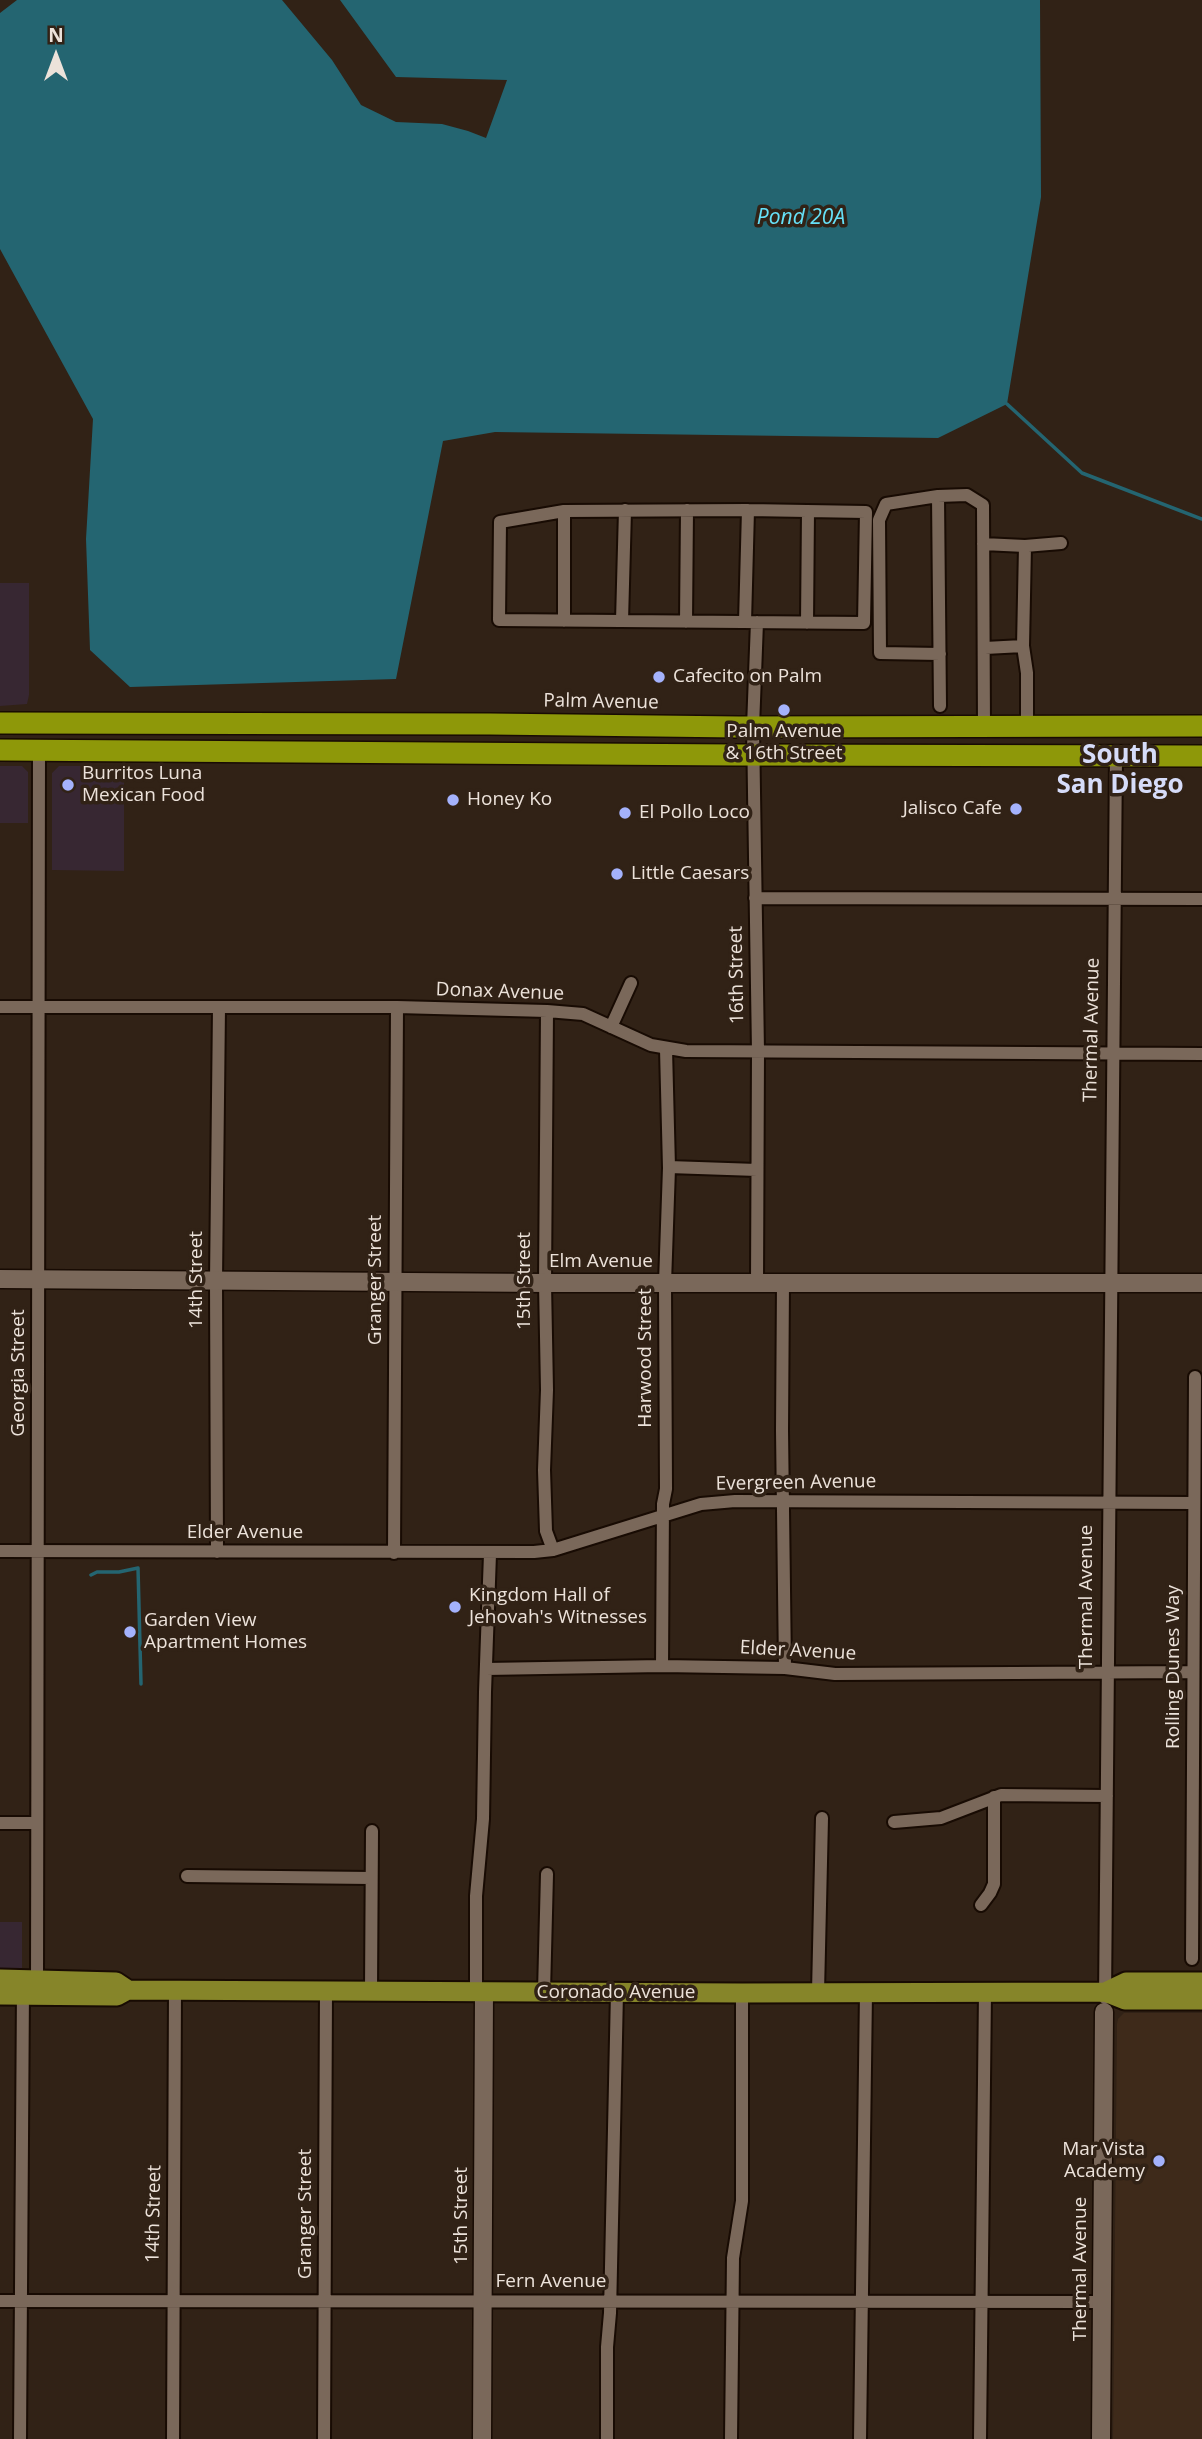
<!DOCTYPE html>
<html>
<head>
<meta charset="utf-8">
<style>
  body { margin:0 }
  #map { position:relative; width:1202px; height:2439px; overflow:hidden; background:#312216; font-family:"Open Sans",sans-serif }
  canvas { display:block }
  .north { position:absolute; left:21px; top:21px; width:70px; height:70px; -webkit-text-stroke:5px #312216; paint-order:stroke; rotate:0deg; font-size:19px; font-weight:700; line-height:28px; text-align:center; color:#ece2da }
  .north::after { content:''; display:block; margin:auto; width:24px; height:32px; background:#ece2da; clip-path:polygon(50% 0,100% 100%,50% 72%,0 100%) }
</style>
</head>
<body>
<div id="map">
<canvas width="1202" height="2439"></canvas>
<div class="north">N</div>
</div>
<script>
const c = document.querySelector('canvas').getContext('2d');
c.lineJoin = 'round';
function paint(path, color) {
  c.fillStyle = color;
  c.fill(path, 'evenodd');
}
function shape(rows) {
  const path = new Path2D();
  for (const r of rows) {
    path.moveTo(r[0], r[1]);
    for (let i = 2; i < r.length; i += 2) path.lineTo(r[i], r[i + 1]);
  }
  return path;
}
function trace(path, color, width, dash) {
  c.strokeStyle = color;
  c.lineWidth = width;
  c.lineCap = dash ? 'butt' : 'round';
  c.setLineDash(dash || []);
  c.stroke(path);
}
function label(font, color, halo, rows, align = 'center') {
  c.font = font + ' "Open Sans",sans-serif';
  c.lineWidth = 7;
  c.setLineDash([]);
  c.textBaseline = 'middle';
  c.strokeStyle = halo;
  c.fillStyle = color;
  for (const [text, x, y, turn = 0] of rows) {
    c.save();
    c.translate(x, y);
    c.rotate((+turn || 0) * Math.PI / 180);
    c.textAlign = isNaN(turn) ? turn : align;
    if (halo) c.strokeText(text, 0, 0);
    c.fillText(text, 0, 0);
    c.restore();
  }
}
paint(shape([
  [0,583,29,583,29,695,27,704,0,706],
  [0,766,22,766,28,772,28,823,0,823],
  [59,766,124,766,124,871,52,870,52,773],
  [0,1922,22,1922,22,1968,20,1970,0,1970]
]), '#372732');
paint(shape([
  [1124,2013,1202,2013,1202,2439,1113,2439,1117,2024,1118,2019]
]), '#3e2a1a');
paint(shape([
  [17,0,282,0,332,60,361,105,396,122,442,124,468,131,486,138,507,80,396,77,340,0,1040,0,1041,197,1007,404,938,438,495,432,443,441,396,679,130,687,90,650,86,539,93,419,0,249,0,13]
]), '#246571');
trace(shape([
  [1007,404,1082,473,1202,519],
  [91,1575,97,1572,119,1572,138,1568,141,1684]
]), '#246571', 3.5);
const street = shape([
  [938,496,940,706],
  [748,510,866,512,864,623,499,620,500,522,564,511,748,510],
  [983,544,1025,546,1061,543],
  [1025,546,1023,646,1027,673,1027,726],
  [564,621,564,511],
  [622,621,625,510],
  [686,622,687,510],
  [745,622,748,510],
  [807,623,808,511],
  [985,648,1023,646],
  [940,654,880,653,879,520,886,504,938,496,967,495,983,505,984,727],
  [755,898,1202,899],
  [0,1007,397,1007,547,1011,583,1014,651,1045,686,1051,1202,1054],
  [547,1011,545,1283,547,1390,544,1470,546,1531,553,1550],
  [611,1027,631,983],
  [669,1167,757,1170],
  [757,1283,758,1052,753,727,757,622],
  [783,1283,782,1430,785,1668],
  [0,1551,534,1552,553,1550,701,1504,735,1501,1194,1503],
  [217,1552,216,1280,219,1007],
  [394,1553,397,1007],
  [662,1666,663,1504,666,1489,665,1283,669,1168,666,1049],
  [486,1669,662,1666,785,1668,835,1674,1193,1672],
  [894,1822,941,1818,1001,1795,1107,1796],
  [0,1823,37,1823],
  [187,1876,371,1878],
  [981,1905,990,1893,994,1884,994,1797],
  [1192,1959,1195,1377],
  [37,1984,39,750],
  [371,1990,372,1831],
  [476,1992,476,1896,483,1819,485,1692,490,1554],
  [544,1992,547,1874],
  [818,1992,822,1818],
  [1105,1998,1116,756],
  [0,2301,1102,2302],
  [20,2439,23,1988],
  [173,2439,175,1990],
  [324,2439,326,1990],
  [607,2439,607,2347,610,2313,617,1992],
  [731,2439,733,2258,742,2201,742,1993],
  [860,2439,866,1992],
  [980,2439,985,1992]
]);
const secondary = shape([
  [0,1279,545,1283,1202,1283],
  [482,2439,484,1992],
  [1101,2439,1104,2012]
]);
const primary = shape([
  [0,1979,116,1982,128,1990],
  [1105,1992,1126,1982,1202,1982],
  [0,1995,117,1996,128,1990,742,1993,1105,1992,1125,2000,1202,2000]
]);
const highway = shape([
  [0,723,490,724,739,727,1202,726],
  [0,750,736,755,1202,756]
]);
trace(street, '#180b03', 16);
trace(secondary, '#180b03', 21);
trace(primary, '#180b03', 23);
trace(highway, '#180b03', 24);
trace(street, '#7a685a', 12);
trace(secondary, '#7a685a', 18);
trace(primary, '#868529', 19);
trace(highway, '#8e9809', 21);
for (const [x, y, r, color] of [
  [659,677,7,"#a4b2fc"],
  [784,710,7,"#a4b2fc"],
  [68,785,7,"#a4b2fc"],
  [453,800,7,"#a4b2fc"],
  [1016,809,7,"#a4b2fc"],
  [625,813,7,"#a4b2fc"],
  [617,874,7,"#a4b2fc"],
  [455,1607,7,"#a4b2fc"],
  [130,1632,7,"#a4b2fc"],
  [1159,2161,7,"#a4b2fc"]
]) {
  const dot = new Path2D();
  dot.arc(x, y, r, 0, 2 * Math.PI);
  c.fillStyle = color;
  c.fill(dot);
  trace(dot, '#312216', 2.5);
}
label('19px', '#ece2da', '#312216', [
  ["Cafecito on Palm",673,677],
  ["Palm Avenue",784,732,"center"],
  ["& 16th Street",784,754,"center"],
  ["Burritos Luna",82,774],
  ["Mexican Food",82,796],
  ["Honey Ko",467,800],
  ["Jalisco Cafe",1002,809,"right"],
  ["El Pollo Loco",639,813],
  ["Little Caesars",631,874],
  ["Kingdom Hall of",469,1596],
  ["Jehovah's Witnesses",469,1618],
  ["Garden View",144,1621],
  ["Apartment Homes",144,1643],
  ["Mar Vista",1145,2150,"right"],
  ["Academy",1145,2172,"right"]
], 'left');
label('19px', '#ece2da', '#312216', [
  ["Palm Avenue",601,702,1],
  ["16th Street",737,975,-91],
  ["Donax Avenue",500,992,2],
  ["Thermal Avenue",1092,1030,-89],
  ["Elm Avenue",601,1262],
  ["14th Street",197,1280,-90],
  ["Granger Street",376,1280,-90],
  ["15th Street",525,1281,-90],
  ["Harwood Street",646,1358,-90],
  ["Georgia Street",19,1373,-90],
  ["Evergreen Avenue",796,1483,-1],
  ["Elder Avenue",245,1533],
  ["Thermal Avenue",1087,1597,-90],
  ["Elder Avenue",798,1651,3],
  ["Rolling Dunes Way",1174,1667,-90],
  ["Coronado Avenue",616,1993],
  ["14th Street",154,2214,-89],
  ["Granger Street",306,2214,-90],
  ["15th Street",462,2216,-90],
  ["Thermal Avenue",1081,2269,-90],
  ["Fern Avenue",551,2282]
]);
label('italic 21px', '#66e1f8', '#312216', [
  ["Pond 20A",801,218]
]);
label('bold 26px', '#d6dcf9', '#312216', [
  ["South",1120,756],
  ["San Diego",1120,786]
]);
</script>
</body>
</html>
